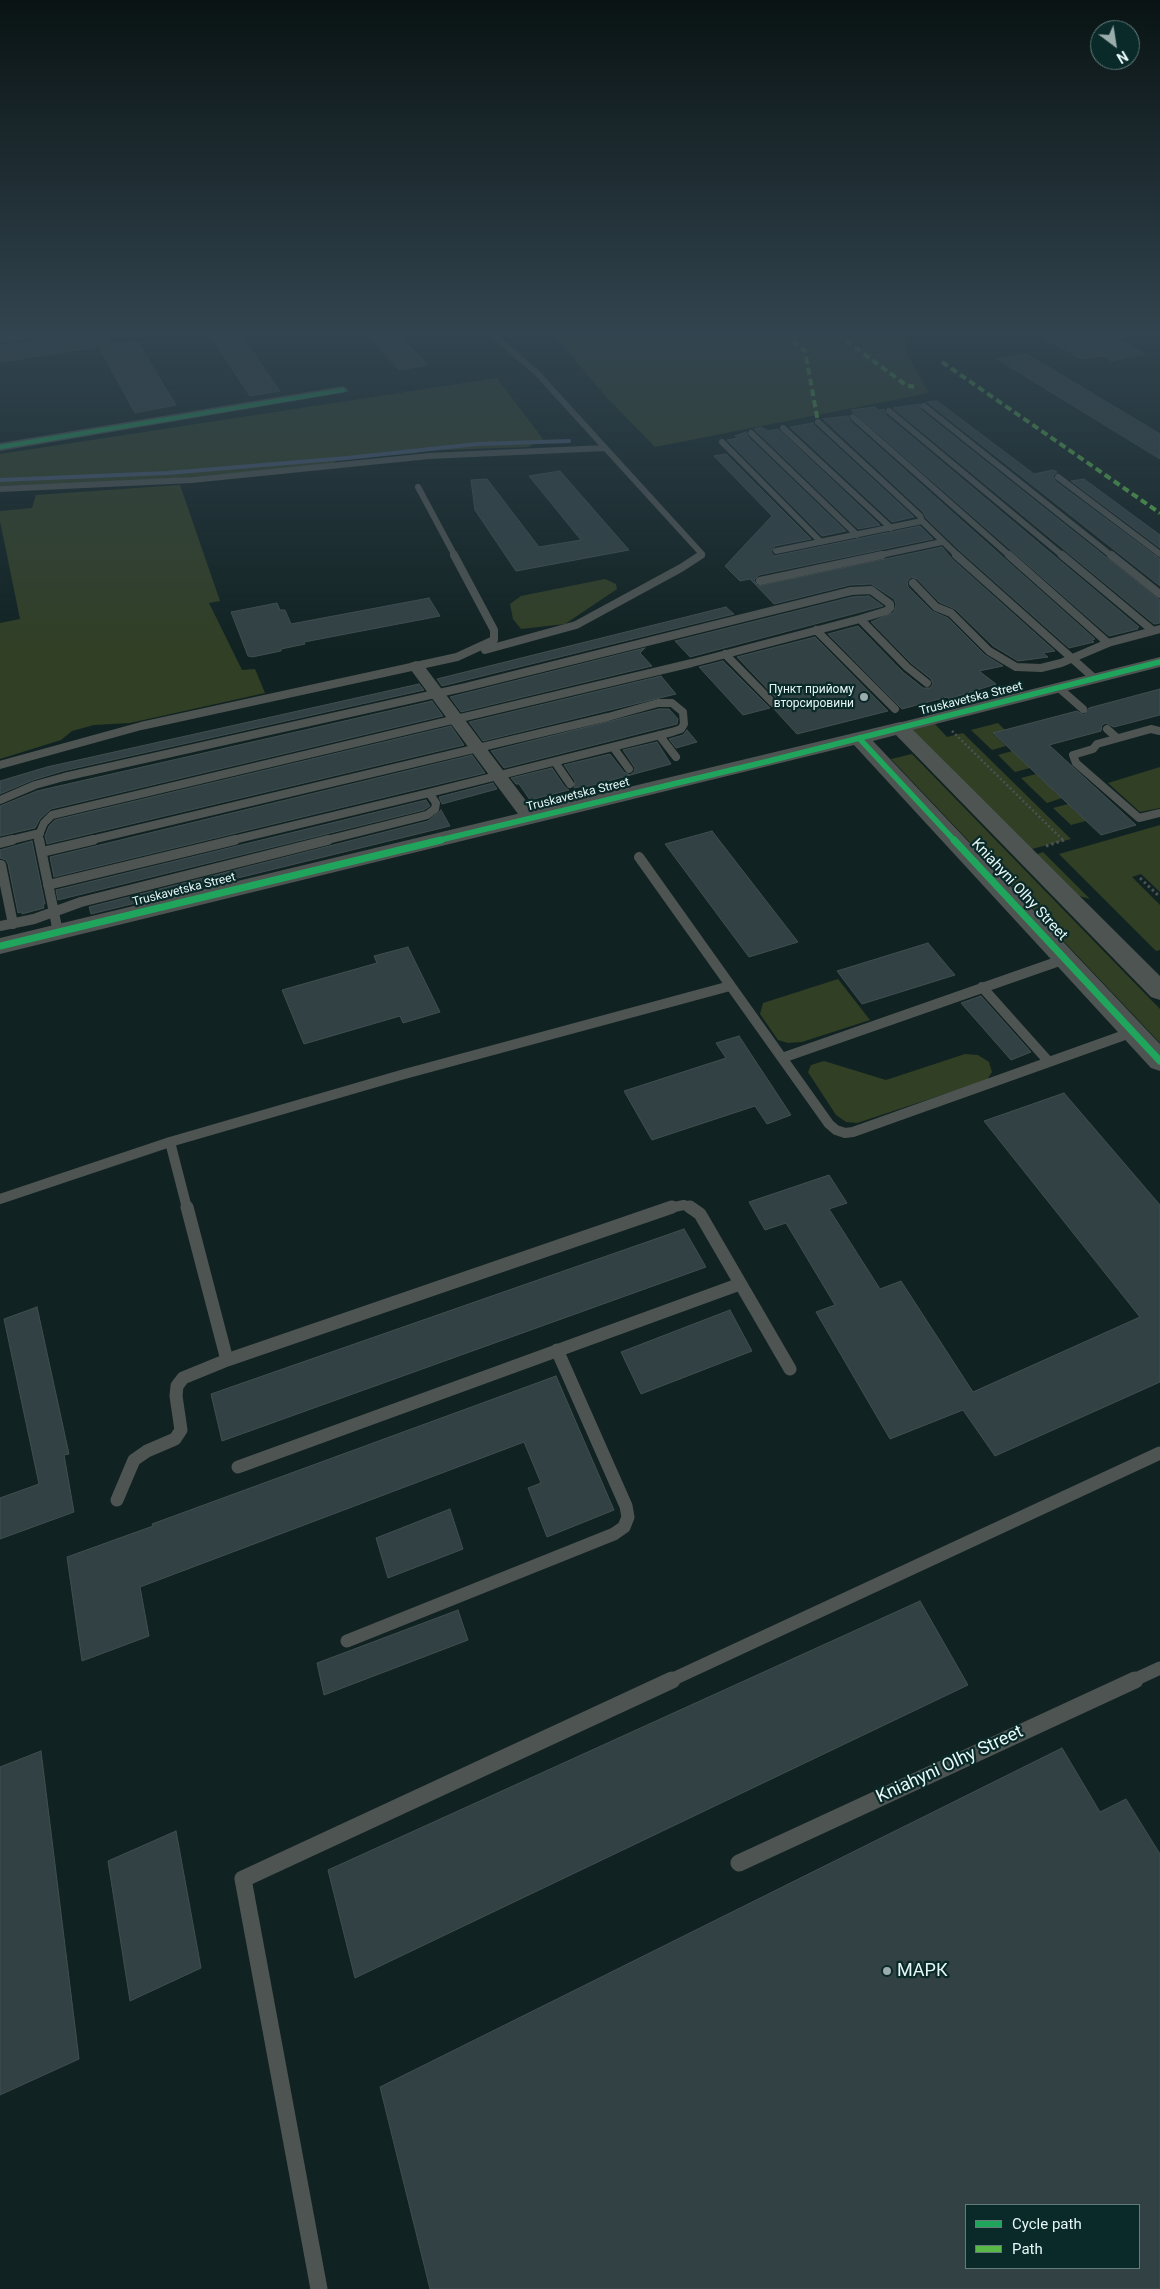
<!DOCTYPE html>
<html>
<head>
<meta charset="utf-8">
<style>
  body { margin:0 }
  #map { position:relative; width:1160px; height:2289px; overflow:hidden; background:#122; font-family:Roboto,sans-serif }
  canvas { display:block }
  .legend { position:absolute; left:965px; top:2204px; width:175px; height:65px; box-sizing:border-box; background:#0a2929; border:1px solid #627b7b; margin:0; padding:6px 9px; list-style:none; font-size:15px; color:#e6f7f7 }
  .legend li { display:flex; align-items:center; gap:10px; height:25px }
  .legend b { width:25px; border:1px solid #627b7b }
  .north { position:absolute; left:1090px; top:20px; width:50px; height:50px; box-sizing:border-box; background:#0a2929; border:1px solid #627b7b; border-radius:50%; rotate:149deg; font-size:14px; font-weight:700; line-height:20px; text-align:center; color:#e6f7f7 }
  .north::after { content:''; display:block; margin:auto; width:18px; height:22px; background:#9bacac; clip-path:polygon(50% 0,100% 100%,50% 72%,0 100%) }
</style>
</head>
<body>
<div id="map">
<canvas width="1160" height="2289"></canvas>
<ul class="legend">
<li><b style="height:6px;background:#20a55d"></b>Cycle path</li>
<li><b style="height:6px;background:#58b947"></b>Path</li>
</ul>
<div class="north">N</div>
</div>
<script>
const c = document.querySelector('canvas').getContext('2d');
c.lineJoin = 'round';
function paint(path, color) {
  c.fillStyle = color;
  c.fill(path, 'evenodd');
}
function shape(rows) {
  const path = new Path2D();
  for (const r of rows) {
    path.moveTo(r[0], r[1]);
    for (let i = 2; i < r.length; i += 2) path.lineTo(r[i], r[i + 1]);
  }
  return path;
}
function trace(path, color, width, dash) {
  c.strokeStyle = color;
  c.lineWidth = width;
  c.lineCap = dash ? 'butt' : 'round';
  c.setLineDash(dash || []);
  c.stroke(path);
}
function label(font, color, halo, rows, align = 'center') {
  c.font = font + ' Roboto,sans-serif';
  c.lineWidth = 4.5;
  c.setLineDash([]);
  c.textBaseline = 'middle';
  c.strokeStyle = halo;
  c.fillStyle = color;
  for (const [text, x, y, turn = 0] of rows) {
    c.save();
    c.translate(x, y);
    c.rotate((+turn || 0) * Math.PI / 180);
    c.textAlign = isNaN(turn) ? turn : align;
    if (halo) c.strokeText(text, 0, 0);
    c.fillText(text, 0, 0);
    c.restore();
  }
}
paint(shape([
  [553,334,914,334,907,337,907,354,929,393,655,447,608,399],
  [497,378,543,439,528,447,447,450,429,448,417,453,335,460,335,464,134,482,0,486,0,454],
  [180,485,220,601,209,603,242,670,255,669,265,693,130,723,94,725,72,731,61,740,0,759,0,623,20,619,0,521,0,511,32,508,36,495],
  [605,579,616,584,617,589,565,624,521,629,513,619,510,604,521,596],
  [998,723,1005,730,993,734,1006,746,992,750,971,730],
  [935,724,947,737,963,733,1071,839,1028,850,912,736,913,728],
  [1012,751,1030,768,1015,772,998,755],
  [912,754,1160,1009,1160,1043,891,759],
  [1160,767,1160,808,1140,812,1108,783],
  [1036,774,1062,798,1047,803,1021,778],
  [1068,804,1086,821,1071,825,1053,808],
  [1160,825,1160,892,1141,874,1132,877,1160,905,1160,950,1156,951,1059,854],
  [1043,852,1090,899,1068,893,1032,856],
  [838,979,870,1020,802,1042,788,1043,778,1040,760,1014,763,1003],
  [965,1054,978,1055,989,1062,992,1072,987,1080,857,1123,846,1122,836,1115,808,1072,811,1065,824,1061,886,1080]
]), '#313f25');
trace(shape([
  [0,480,167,473,347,458,477,444,569,441]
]), '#485875', 4);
const building = shape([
  [41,334,108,334,109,345,137,341,176,405,135,413,99,347,0,362,0,345,37,340,41,334],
  [209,334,240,334,280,391,250,396,209,334],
  [366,334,398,334,428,365,399,370,366,334],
  [1036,334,1120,334,1121,340,1146,354,1112,361,1102,356,1081,359,1036,334],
  [1027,354,1160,434,1160,459,997,359,1027,354],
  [937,401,1034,474,1053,470,1057,472,1053,476,1055,481,1160,559,1160,586,927,402,937,401],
  [920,404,921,410,1160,600,1160,623,1154,624,893,408,920,404],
  [875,407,879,410,884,409,886,415,1139,627,1137,628,1138,629,1109,636,851,410,875,407],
  [848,416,850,421,1095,639,1092,640,1094,642,1069,648,959,550,926,518,923,512,823,419,848,416],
  [813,423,815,426,914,517,892,522,790,427,813,423],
  [761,427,768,431,778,429,880,525,858,529,754,429,761,427],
  [746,432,748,437,846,531,822,536,727,440,738,438,735,436,746,432],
  [726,454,811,539,775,546,771,552,774,556,920,526,933,539,759,575,754,580,758,586,942,547,952,559,1055,651,1043,653,1048,657,1018,661,993,646,955,609,939,602,917,579,911,577,907,582,908,587,932,611,948,618,985,655,1003,666,979,671,996,684,949,699,947,697,902,709,828,634,858,626,903,672,923,688,930,688,933,684,931,679,911,663,871,622,894,612,896,604,894,599,871,584,850,585,774,604,750,579,740,581,725,566,772,516,714,456,726,454],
  [560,471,629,550,516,571,475,510,471,480,487,479,539,547,581,540,529,476,560,471],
  [1084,479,1160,535,1160,548,1071,481,1084,479],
  [869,596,883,606,690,657,675,641,852,597,869,596],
  [429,598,440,616,304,642,305,644,281,649,281,651,252,657,248,656,231,612,277,603,280,610,285,610,291,624,429,598],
  [726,607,734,614,442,686,437,679,726,607],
  [815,637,888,711,797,734,774,709,779,705,777,699,737,657,815,637],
  [645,648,640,653,652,666,461,712,450,697,645,648],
  [723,661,770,708,743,715,699,667,723,661],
  [661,676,676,694,483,741,469,722,661,676],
  [419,684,424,690,63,771,33,780,0,794,0,781,47,767,419,684],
  [1160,689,1160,715,1114,727,1106,723,1102,725,1101,731,1049,745,1136,825,1101,835,993,733,1077,711,1084,715,1089,708,1160,689],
  [432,701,443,716,51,809,40,819,35,828,0,836,0,806,37,791,432,701],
  [659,709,669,709,678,719,677,724,504,768,491,751,659,709],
  [451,726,464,745,47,844,45,836,49,826,55,820,451,726],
  [687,730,697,742,676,748,669,739,683,735,687,730],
  [657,742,671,764,586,787,584,786,574,788,575,781,564,765,610,754,624,772,630,775,634,772,635,768,623,750,657,742],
  [472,755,485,773,54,877,50,857,472,755],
  [552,768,565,787,569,790,530,800,519,784,516,784,511,778,552,768],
  [493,783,497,789,442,804,439,797,493,783],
  [426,800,430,806,424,810,58,900,56,890,426,800],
  [441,810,450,826,91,914,89,907,428,821,441,810],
  [712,831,798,942,749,957,665,844,712,831],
  [32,841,45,904,43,904,44,908,22,914,22,912,18,913,8,864,6,860,0,858,0,850,32,841],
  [928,943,955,975,862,1004,837,971,928,943],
  [408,947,440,1012,403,1023,400,1016,304,1044,282,990,377,963,374,956,408,947],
  [981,996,1031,1052,1011,1060,961,1003,981,996],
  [739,1036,791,1115,767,1124,755,1106,652,1140,624,1091,726,1058,716,1043,739,1036],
  [1064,1093,1160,1205,1160,1382,995,1456,963,1410,890,1439,816,1312,835,1305,786,1223,765,1230,749,1202,829,1175,847,1203,829,1209,880,1289,901,1281,973,1392,1140,1317,984,1121,1064,1093],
  [684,1229,706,1267,222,1441,211,1394,684,1229],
  [37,1307,69,1454,64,1455,74,1512,0,1539,0,1498,39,1484,4,1319,37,1307],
  [730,1310,752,1351,641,1394,621,1352,730,1310],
  [556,1376,614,1510,547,1537,528,1488,541,1483,524,1442,140,1587,149,1636,82,1661,67,1557,153,1526,152,1524,556,1376],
  [450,1509,463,1549,388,1578,376,1538,450,1509],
  [920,1601,968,1685,355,1978,328,1870,920,1601],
  [458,1610,468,1640,324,1695,317,1663,458,1610],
  [1062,1748,1100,1812,1126,1799,1160,1854,1160,2289,430,2289,380,2087,1062,1748],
  [966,2205,1139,2205,1139,2268,966,2268,966,2205],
  [41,1751,79,2059,0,2095,0,1767,41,1751],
  [176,1831,201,1968,130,2001,108,1861,176,1831]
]);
paint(building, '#324244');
trace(building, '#414e50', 1);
trace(shape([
  [952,731,1064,841]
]), '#4b5251', 2.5, [2, 2.5]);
trace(shape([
  [1046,846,1064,840],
  [1140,878,1160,897]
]), '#4b5251', 3, [2.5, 3]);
trace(shape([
  [492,334,536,372,702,554,699,556],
  [0,340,36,335],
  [924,406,1112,556],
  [889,411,1063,556],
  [853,417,1010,556],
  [818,422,920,516,922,521,958,556],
  [783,428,891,528],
  [751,433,857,535],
  [722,442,821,542],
  [1058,477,1160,554],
  [418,487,455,556],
  [0,489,192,480,429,456,605,448],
  [776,551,922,521],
  [876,556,942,542]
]), '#4e5452', 6);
trace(shape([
  [956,555,1094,678],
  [1009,555,1108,643],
  [1062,555,1152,630],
  [1111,555,1160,594],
  [760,581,882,555],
  [913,583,936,607,951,613,989,651,1016,667,1041,668,1061,663,1108,643,1160,629],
  [816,630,895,709],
  [485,650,576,625,681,568,701,555],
  [725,654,773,703],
  [1059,688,1083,709],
  [1107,729,1117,738],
  [1160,731,1151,729,1097,744,1093,749,1073,755,1076,763,1139,818,1160,813],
  [659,735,676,757],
  [613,747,629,769],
  [555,762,570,784],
  [0,765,141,726,457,657,494,640,494,630,454,555],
  [0,800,35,785,64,777,466,687,851,591,871,590,890,604,890,608,886,611,860,619],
  [7,841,40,833],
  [39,841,38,837,44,823,52,815,692,663,860,619,907,667,927,683],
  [87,841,608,717,658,703,672,703,683,712,684,724,681,729,672,732,429,793],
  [229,841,429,793,436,803,435,809,427,815,323,841]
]), '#4e5452', 8);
trace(shape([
  [39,840,58,932],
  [0,843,12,840],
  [42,852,93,840],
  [639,857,829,1124,836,1130,845,1133,853,1132,1133,1032],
  [1,865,13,924],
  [48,885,235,840],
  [0,926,34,919,81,902,328,840],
  [982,987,1049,1062],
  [782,1058,1065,959],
  [170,1142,187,1208],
  [0,1199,170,1142,401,1075,730,986],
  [669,1208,684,1205,693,1208]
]), '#4e5452', 10);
trace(shape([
  [187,1207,227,1360,672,1207],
  [690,1207,700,1214,790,1369],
  [238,1467,740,1284],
  [117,1500,134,1460,147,1451,175,1439,181,1430,176,1396,177,1386,183,1378,227,1360],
  [347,1641,614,1534,624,1527,628,1517,626,1506,557,1350],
  [669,1681,1160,1453],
  [1132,1681,1160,1668]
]), '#4e5452', 13);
trace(shape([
  [739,1863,1135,1680],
  [319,2289,243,1879,672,1680]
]), '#4e5452', 17);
paint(shape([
  [343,386,349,390,347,392,0,451,0,443,343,386],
  [1160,657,1160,667,900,733,894,732,892,728,894,724,1160,657],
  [416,661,422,663,536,814,539,818,536,822,530,824,524,822,408,666,410,663,416,661]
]), '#4e5452');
paint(shape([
  [900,722,907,724,1160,976,1160,1000,1151,997,896,735,873,741,1160,1044,1160,1071,1151,1068,854,745,0,954,0,938,900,722]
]), '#4e5452');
trace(shape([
  [784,334,805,351,818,422],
  [837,334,906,385,914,387],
  [789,338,809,334],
  [942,362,1160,513]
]), '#58b947', 4, [7, 4]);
trace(shape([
  [0,447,343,390]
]), '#20a55d', 4.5);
trace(shape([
  [859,738,955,841],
  [436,841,769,761,1160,662]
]), '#20a55d', 5.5);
trace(shape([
  [954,840,1160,1061],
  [0,946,441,840]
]), '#20a55d', 7);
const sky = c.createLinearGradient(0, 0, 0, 655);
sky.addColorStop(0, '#091313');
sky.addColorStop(0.51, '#32444f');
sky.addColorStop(1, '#32444f00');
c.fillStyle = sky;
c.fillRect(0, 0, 1160, 655);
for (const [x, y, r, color] of [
  [864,697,5,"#9bacac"],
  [887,1971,5,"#9bacac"]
]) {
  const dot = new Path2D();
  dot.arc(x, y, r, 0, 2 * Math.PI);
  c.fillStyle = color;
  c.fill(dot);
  trace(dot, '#0a2929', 2);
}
label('12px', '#e6f7f7', '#0a2929', [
  ["Пункт прийому",854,690],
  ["вторсировини",854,704]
], 'right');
label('12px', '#e6f7f7', '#0a2929', [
  ["Truskavetska Street",971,699,-14],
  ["Truskavetska Street",578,795,-14],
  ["Truskavetska Street",184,890,-14]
]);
label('15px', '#e6f7f7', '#0a2929', [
  ["Kniahyni Olhy Street",1019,890,47]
]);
label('18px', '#e6f7f7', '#0a2929', [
  ["Kniahyni Olhy Street",950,1765,-25]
]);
label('18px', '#e6f7f7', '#0a2929', [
  ["МАРК",897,1971]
], 'left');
</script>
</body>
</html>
